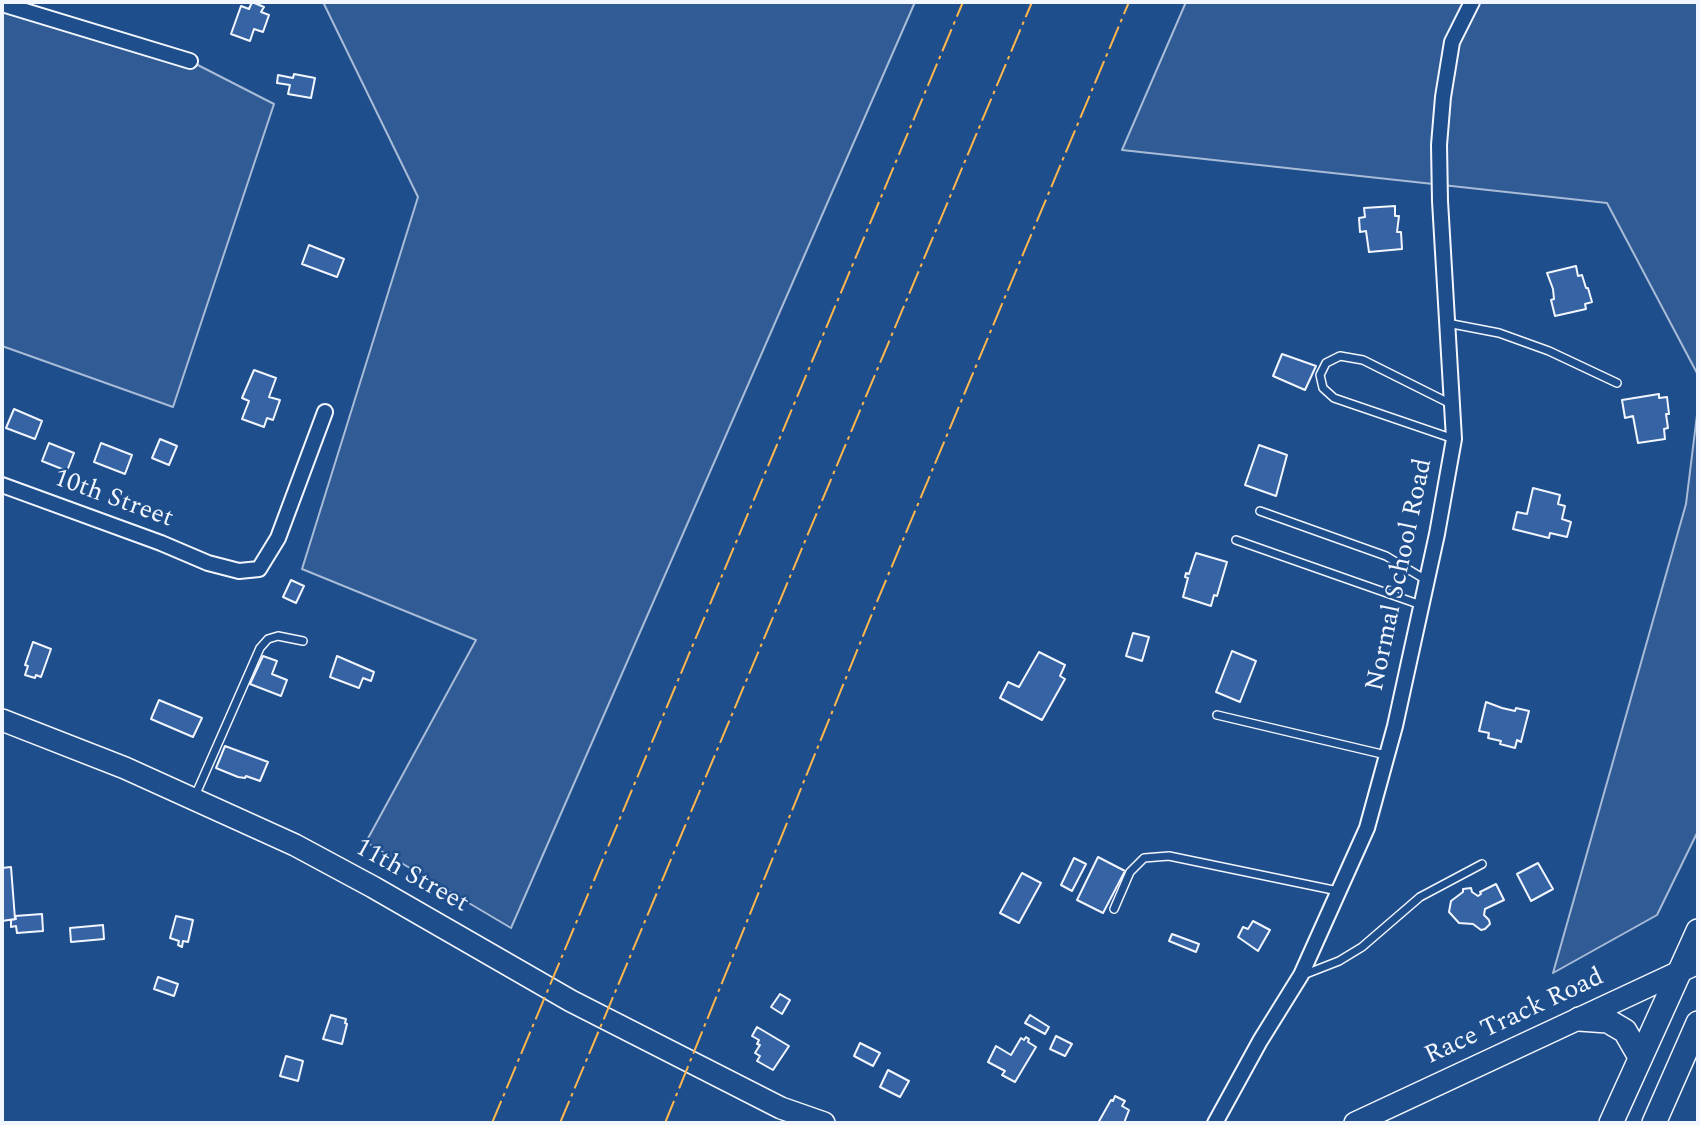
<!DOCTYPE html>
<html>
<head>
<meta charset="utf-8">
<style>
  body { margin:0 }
  #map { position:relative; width:1700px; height:1125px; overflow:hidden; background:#1f4e8c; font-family:Spectral,serif }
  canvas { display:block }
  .frame { position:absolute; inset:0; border:4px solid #f2f6ff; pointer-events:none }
</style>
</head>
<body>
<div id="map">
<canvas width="1700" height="1125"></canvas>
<div class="frame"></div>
</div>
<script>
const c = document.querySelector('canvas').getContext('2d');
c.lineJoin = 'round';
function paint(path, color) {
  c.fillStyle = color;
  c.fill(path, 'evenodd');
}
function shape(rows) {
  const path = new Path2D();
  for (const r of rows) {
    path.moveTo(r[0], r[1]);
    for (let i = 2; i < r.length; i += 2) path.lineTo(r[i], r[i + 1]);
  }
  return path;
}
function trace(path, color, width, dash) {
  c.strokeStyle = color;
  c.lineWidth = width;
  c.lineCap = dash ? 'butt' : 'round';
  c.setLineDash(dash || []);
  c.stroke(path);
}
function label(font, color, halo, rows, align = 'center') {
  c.font = font + ' Spectral,serif';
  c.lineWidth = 5;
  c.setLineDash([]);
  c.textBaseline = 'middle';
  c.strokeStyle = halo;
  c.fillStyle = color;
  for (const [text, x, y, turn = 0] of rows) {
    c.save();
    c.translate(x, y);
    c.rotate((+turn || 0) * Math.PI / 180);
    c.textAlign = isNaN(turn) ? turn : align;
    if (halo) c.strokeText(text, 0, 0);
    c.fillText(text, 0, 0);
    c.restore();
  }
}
const green = shape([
  [323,2,915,2,511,928,366,842,476,640,302,569,418,197,323,2],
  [1186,2,1698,2,1698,375,1607,203,1122,150,1186,2],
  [2,7,190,61,274,104,173,407,2,346,2,7],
  [1698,407,1698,831,1657,915,1553,973,1686,504,1698,407]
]);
paint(green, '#305b95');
trace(green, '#a8bbd7', 2);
const building = shape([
  [252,2,264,7,261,12,269,15,263,32,254,29,250,41,231,34,241,6,249,9,252,2],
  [294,74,315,78,311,98,288,94,290,85,277,83,278,75,293,78,294,74],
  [1395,206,1395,216,1399,216,1397,232,1401,232,1402,249,1369,252,1366,231,1360,232,1359,218,1365,217,1364,208,1395,206],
  [309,245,344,259,337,277,302,264,309,245],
  [1576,266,1578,276,1582,275,1586,288,1588,288,1592,302,1585,304,1586,309,1555,316,1551,300,1554,299,1553,289,1547,273,1576,266],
  [1282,354,1316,366,1305,390,1273,376,1282,354],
  [254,370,276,378,269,397,280,400,273,420,267,418,264,427,242,419,249,401,242,398,254,370],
  [1659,394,1659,398,1667,397,1669,414,1666,414,1668,428,1664,429,1665,439,1638,443,1633,416,1625,418,1622,400,1659,394],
  [14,409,42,421,35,439,6,428,14,409],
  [160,439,177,446,169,465,152,458,160,439],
  [49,443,74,453,67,471,42,461,49,443],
  [101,443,132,455,125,474,94,462,101,443],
  [1259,445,1287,455,1276,496,1245,485,1259,445],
  [1533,488,1560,495,1558,504,1565,506,1562,519,1571,522,1567,537,1550,533,1549,538,1513,529,1517,512,1527,514,1533,488],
  [1196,553,1227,562,1217,596,1214,595,1211,606,1183,597,1188,578,1185,577,1186,573,1189,574,1196,553],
  [291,580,304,586,296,603,283,597,291,580],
  [1133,633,1149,637,1142,661,1126,656,1133,633],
  [33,642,51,649,41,677,36,675,35,678,25,675,28,666,25,665,33,642],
  [1232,651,1256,661,1240,702,1216,692,1232,651],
  [1039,652,1065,665,1060,676,1065,679,1042,720,1000,698,1008,682,1019,687,1039,652],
  [263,656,277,661,272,674,287,680,281,696,250,684,263,656],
  [337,656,374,672,371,681,363,678,359,688,330,677,337,656],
  [159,700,202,718,193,737,151,719,159,700],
  [1486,702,1502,708,1515,711,1516,708,1529,711,1521,742,1517,740,1515,748,1500,744,1501,741,1488,738,1489,733,1479,731,1486,702],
  [225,746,268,762,260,781,246,776,245,778,238,777,216,768,225,746],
  [1098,857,1125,871,1103,913,1077,900,1098,857],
  [1074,858,1086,864,1072,891,1061,885,1074,858],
  [1538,863,1553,889,1531,901,1517,874,1538,863],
  [11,867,15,919,2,921,2,868,11,867],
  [1022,873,1041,883,1019,923,1000,913,1022,873],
  [1496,884,1504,900,1485,909,1484,915,1489,920,1490,924,1485,929,1481,930,1473,924,1459,923,1449,912,1451,901,1463,892,1463,889,1471,888,1472,892,1478,896,1481,894,1480,892,1496,884],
  [42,914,43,931,17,933,16,926,11,927,11,920,16,919,15,916,42,914],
  [176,916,193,920,188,942,183,941,182,947,178,945,179,941,170,938,176,916],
  [1253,921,1270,930,1258,951,1238,937,1243,927,1248,929,1253,921],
  [103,925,104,939,71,942,70,928,103,925],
  [1172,934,1199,944,1196,952,1169,941,1172,934],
  [158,977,178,984,174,996,154,989,158,977],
  [780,994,790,1000,782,1014,771,1007,780,994],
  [331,1015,346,1019,345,1023,347,1024,342,1044,323,1039,331,1015],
  [1030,1015,1049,1027,1045,1034,1025,1023,1030,1015],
  [757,1027,789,1046,773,1070,757,1061,760,1056,755,1053,760,1045,757,1044,759,1040,752,1036,757,1027],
  [1056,1036,1072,1044,1065,1056,1050,1049,1056,1036],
  [1026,1037,1029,1039,1028,1042,1036,1047,1015,1082,1002,1075,1005,1071,988,1062,996,1046,1011,1055,1021,1038,1024,1040,1026,1037],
  [860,1043,880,1053,873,1066,854,1056,860,1043],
  [286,1056,303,1061,298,1081,280,1076,286,1056],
  [888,1070,909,1081,900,1097,880,1087,888,1070],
  [1115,1096,1125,1101,1122,1106,1129,1110,1124,1123,1098,1123,1111,1100,1113,1101,1115,1096]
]);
paint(building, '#3563a3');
trace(building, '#f2f6ff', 2);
const lane = shape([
  [1447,323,1499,333,1549,351,1617,383],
  [1451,404,1363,360,1340,356,1326,363,1320,375,1323,388,1334,398,1454,439],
  [1260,511,1386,556,1426,580],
  [1236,540,1421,605],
  [1217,715,1386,755],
  [195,796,260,648,268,639,278,636,303,641],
  [1114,909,1130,872,1144,858,1169,856,1338,891],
  [1303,975,1339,961,1362,947,1420,897,1482,864]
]);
const street = shape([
  [2,4,190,61],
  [2,485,161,543,208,563,239,571,259,569,278,538,325,412],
  [1215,1123,1260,1041,1301,975,1367,828,1395,726,1437,534,1454,439,1440,201,1439,145,1443,97,1452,42,1472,2]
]);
const secondary = shape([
  [2,720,125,768,295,845,373,887,571,1001,781,1108,824,1123],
  [1355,1123,1698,963]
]);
const primary = shape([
  [1579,1019,1608,1021,1625,1031,1640,1057],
  [1611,1123,1698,931],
  [1654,1123,1698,1023]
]);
trace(lane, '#f2f6ff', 10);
trace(street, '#f2f6ff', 18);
trace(secondary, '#f2f6ff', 24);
trace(primary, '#f2f6ff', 26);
trace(lane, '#1f4e8c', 7);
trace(street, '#1f4e8c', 14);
trace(secondary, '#1f4e8c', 21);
trace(primary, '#1f4e8c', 23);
trace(shape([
  [492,1123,963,2],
  [560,1123,1032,2],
  [665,1123,876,604,1129,2]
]), '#ffb74d', 2, [24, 5, 3.5, 5]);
label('26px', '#f2f6ff', '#1f4e8c', [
  ["10th Street",113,500,20],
  ["Normal School Road",1401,575,-78],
  ["11th Street",411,877,29],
  ["Race Track Road",1515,1018,-25]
]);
</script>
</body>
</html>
